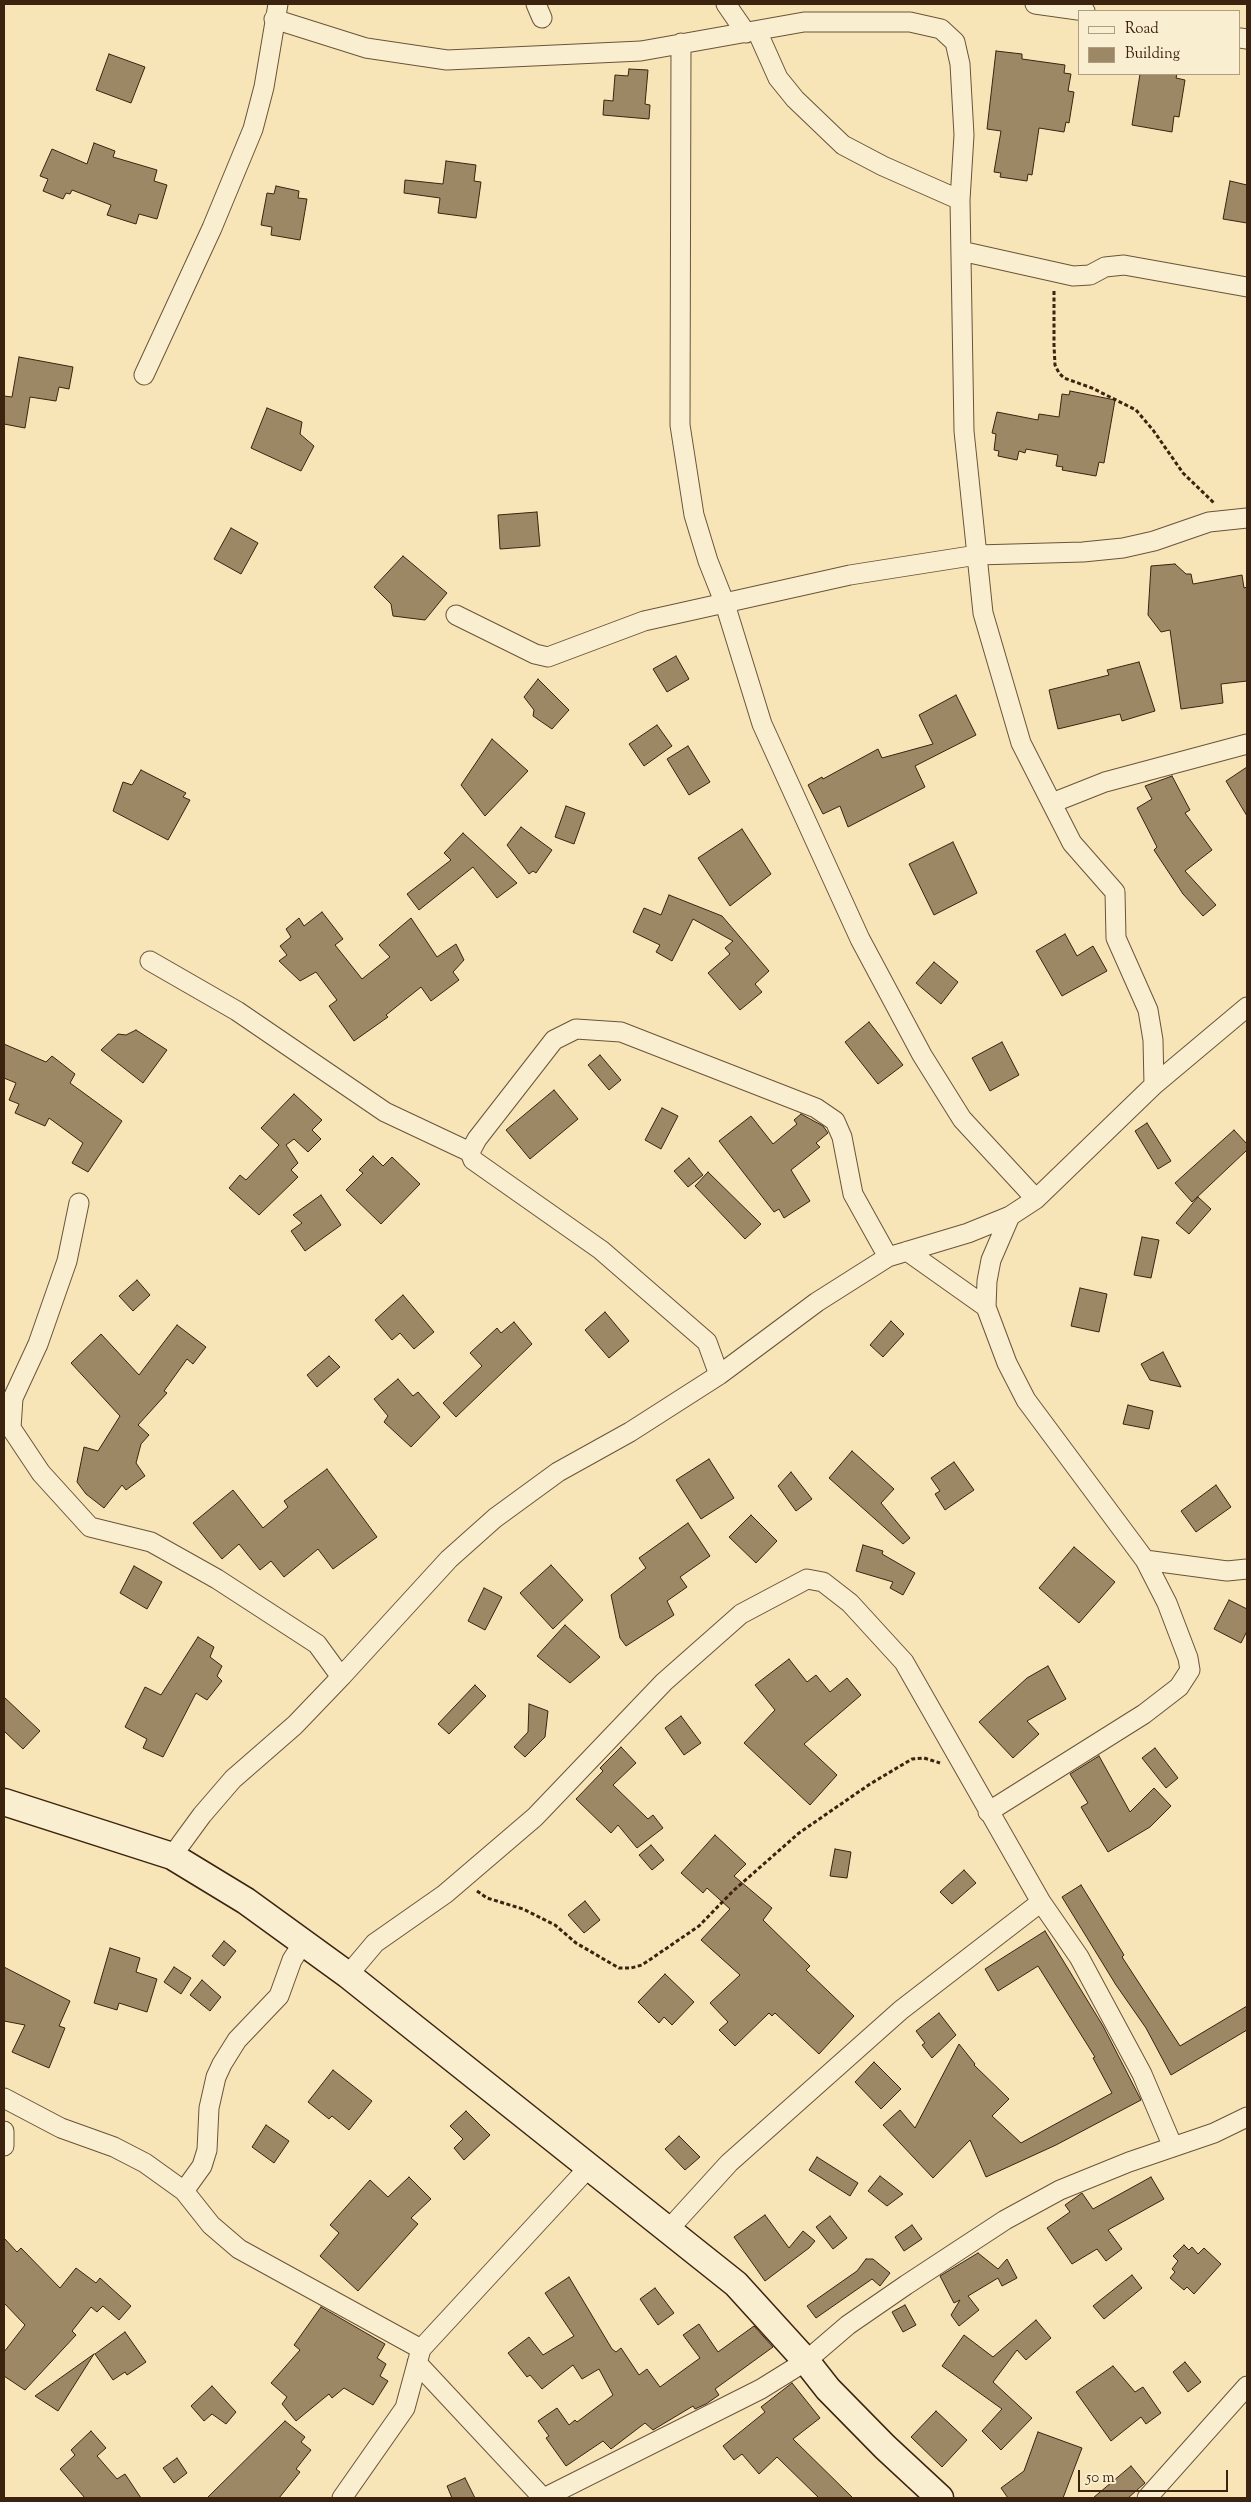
<!DOCTYPE html>
<html>
<head>
<meta charset="utf-8">
<style>
  body { margin:0 }
  #map { position:relative; width:1251px; height:2502px; overflow:hidden; background:#f7e5b7; font-family:"Sorts Mill Goudy",serif }
  canvas { display:block }
  .frame { position:absolute; inset:0; border:5px solid #3b230f; pointer-events:none }
  .legend { position:absolute; left:1078px; top:10px; width:162px; height:65px; box-sizing:border-box; background:#faeed0; border:1px solid #ae9d83; margin:0; padding:6px 9px; list-style:none; font-size:15px; color:#3b230f }
  .legend li { display:flex; align-items:center; gap:10px; height:25px }
  .legend b { width:25px; border:1px solid #ae9d83 }
  .scale { position:absolute; left:1078px; top:2470px; width:150px; height:22px; box-sizing:border-box; border:2px solid #3b230f; border-top:0; padding-left:6px; font-size:15px; line-height:18px; white-space:nowrap; color:#3b230f; -webkit-text-stroke:4px #faeed0; paint-order:stroke }
</style>
</head>
<body>
<div id="map">
<canvas width="1251" height="2502"></canvas>
<div class="frame"></div>
<ul class="legend">
<li><b style="height:6px;background:#faeed0"></b>Road</li>
<li><b style="height:14px;background:#9d8866"></b>Building</li>
</ul>
<div class="scale">50 m</div>
</div>
<script>
const c = document.querySelector('canvas').getContext('2d');
c.lineJoin = 'round';
function paint(path, color) {
  c.fillStyle = color;
  c.fill(path, 'evenodd');
}
function shape(rows) {
  const path = new Path2D();
  for (const r of rows) {
    path.moveTo(r[0], r[1]);
    for (let i = 2; i < r.length; i += 2) path.lineTo(r[i], r[i + 1]);
  }
  return path;
}
function trace(path, color, width, dash) {
  c.strokeStyle = color;
  c.lineWidth = width;
  c.lineCap = dash ? 'butt' : 'round';
  c.setLineDash(dash || []);
  c.stroke(path);
}
const building = shape([
  [996,51,1022,54,1022,59,1065,65,1064,73,1071,74,1068,91,1074,92,1069,123,1066,122,1064,132,1039,128,1032,175,1028,174,1027,181,1000,177,1001,173,994,172,1001,131,987,129,996,51],
  [109,54,145,67,131,103,96,90,109,54],
  [629,69,648,70,645,104,650,105,649,119,603,115,604,100,613,101,615,75,628,76,629,69],
  [1140,74,1177,74,1176,78,1185,80,1179,117,1174,116,1172,132,1132,125,1140,74],
  [94,143,115,151,113,157,157,170,154,181,167,185,157,219,139,214,136,224,107,215,111,205,72,190,70,194,66,193,63,199,43,191,48,179,40,176,52,149,87,164,94,143],
  [446,161,476,165,474,181,481,182,476,218,438,213,440,198,404,193,405,180,443,184,446,161],
  [1230,181,1247,185,1247,223,1223,219,1230,181],
  [276,186,299,191,298,198,307,199,300,240,271,235,272,227,261,225,267,193,274,194,276,186],
  [19,357,73,367,69,389,59,387,56,401,30,397,25,428,4,424,4,396,12,397,19,357],
  [1070,391,1115,400,1104,463,1099,462,1096,476,1062,470,1063,467,1056,466,1058,455,1026,449,1025,453,1019,451,1017,460,998,456,999,451,994,450,996,434,992,433,997,412,1038,420,1039,414,1059,417,1062,394,1069,395,1070,391],
  [267,408,302,422,300,434,314,446,301,471,251,448,267,408],
  [537,512,540,546,500,549,498,515,537,512],
  [231,528,258,543,241,574,214,559,231,528],
  [403,556,447,593,425,620,393,616,391,604,374,587,403,556],
  [1175,564,1186,574,1191,574,1193,584,1242,575,1244,588,1247,587,1247,681,1221,684,1223,703,1181,709,1170,630,1161,632,1148,615,1151,566,1175,564],
  [676,656,689,679,667,692,653,669,676,656],
  [1139,662,1155,711,1122,721,1120,714,1058,729,1049,690,1109,675,1107,670,1139,662],
  [538,679,569,710,552,729,533,716,534,710,524,697,538,679],
  [956,695,976,735,915,766,925,787,848,827,840,806,823,814,808,785,822,777,823,779,878,749,882,758,933,744,919,715,956,695],
  [657,725,672,746,644,766,629,744,657,725],
  [492,739,528,771,485,816,461,785,492,739],
  [688,746,710,782,689,795,667,759,688,746],
  [1247,767,1247,816,1226,781,1247,767],
  [141,770,186,793,183,797,190,800,168,840,113,811,123,782,132,785,141,770],
  [1172,776,1190,810,1185,813,1212,850,1185,871,1216,905,1203,916,1183,894,1154,850,1157,847,1137,808,1152,799,1145,786,1172,776],
  [566,806,585,813,574,844,555,837,566,806],
  [521,827,552,850,536,873,533,871,529,874,507,845,521,827],
  [742,829,771,874,730,906,698,858,742,829],
  [463,833,517,883,497,898,473,867,419,910,407,894,451,860,444,853,463,833],
  [953,842,977,893,934,915,909,864,953,842],
  [669,895,722,916,769,971,755,984,762,992,740,1010,708,973,730,954,725,948,733,941,693,919,672,961,656,952,660,945,633,932,644,908,661,915,669,895],
  [322,912,343,939,335,945,362,979,390,957,379,945,411,918,437,957,456,944,464,960,453,972,459,980,431,1001,421,987,386,1015,388,1017,354,1041,329,1006,337,1000,316,972,300,981,279,961,287,955,280,946,291,937,286,929,299,918,304,926,322,912],
  [1065,934,1077,956,1093,946,1107,971,1062,996,1036,951,1065,934],
  [934,962,958,982,941,1004,916,983,934,962],
  [869,1022,903,1065,878,1084,845,1042,869,1022],
  [136,1030,167,1050,143,1083,101,1050,118,1034,126,1035,136,1030],
  [1002,1042,1019,1075,990,1091,972,1058,1002,1042],
  [4,1044,46,1062,52,1056,75,1074,70,1083,122,1121,88,1172,72,1163,83,1143,49,1118,45,1126,15,1113,19,1104,9,1100,16,1083,4,1078,4,1044],
  [600,1055,621,1080,609,1090,588,1065,600,1055],
  [554,1090,578,1119,530,1159,506,1130,554,1090],
  [294,1094,322,1120,312,1130,321,1139,308,1152,294,1139,286,1145,298,1163,291,1170,298,1177,259,1215,229,1188,240,1175,246,1180,279,1145,261,1128,294,1094],
  [662,1108,678,1116,661,1149,645,1140,662,1108],
  [801,1114,823,1126,828,1133,816,1143,820,1147,791,1170,810,1201,784,1218,779,1209,774,1212,719,1141,751,1116,773,1144,797,1124,794,1120,801,1114],
  [1147,1123,1171,1161,1158,1169,1135,1131,1147,1123],
  [1234,1130,1247,1144,1247,1150,1192,1202,1175,1183,1234,1130],
  [373,1156,383,1166,392,1157,420,1184,381,1224,346,1190,363,1173,359,1170,373,1156],
  [689,1158,703,1175,688,1187,674,1171,689,1158],
  [708,1172,761,1224,745,1239,695,1186,708,1172],
  [321,1195,341,1225,305,1251,291,1231,302,1223,293,1215,321,1195],
  [1198,1197,1211,1209,1189,1234,1176,1223,1198,1197],
  [1142,1237,1159,1240,1151,1278,1134,1275,1142,1237],
  [137,1280,150,1295,133,1311,119,1296,137,1280],
  [1080,1288,1107,1294,1099,1332,1071,1326,1080,1288],
  [403,1295,434,1332,414,1349,400,1333,392,1340,375,1320,403,1295],
  [605,1312,629,1341,609,1358,585,1330,605,1312],
  [891,1321,904,1334,883,1357,870,1345,891,1321],
  [514,1322,532,1344,456,1417,443,1403,482,1366,470,1353,497,1328,501,1333,514,1322],
  [177,1325,206,1347,193,1364,187,1359,164,1391,167,1393,138,1425,149,1435,141,1444,136,1463,145,1476,126,1490,122,1485,104,1508,86,1494,77,1482,84,1447,98,1451,120,1416,71,1363,101,1334,139,1375,177,1325],
  [1163,1352,1181,1387,1150,1380,1141,1364,1163,1352],
  [329,1356,340,1367,317,1387,307,1375,329,1356],
  [398,1379,413,1396,418,1392,440,1417,411,1447,384,1422,388,1416,374,1399,398,1379],
  [1128,1405,1153,1411,1149,1429,1123,1424,1128,1405],
  [852,1451,894,1489,881,1503,910,1538,903,1544,829,1478,852,1451],
  [709,1459,734,1498,701,1519,676,1480,709,1459],
  [954,1462,974,1490,945,1510,935,1494,940,1491,931,1478,954,1462],
  [327,1469,377,1537,333,1569,318,1549,284,1577,271,1561,260,1570,239,1544,222,1559,193,1523,233,1490,263,1528,288,1507,284,1501,327,1469],
  [791,1472,812,1499,796,1511,778,1486,791,1472],
  [1216,1485,1231,1507,1196,1532,1181,1511,1216,1485],
  [751,1515,777,1541,756,1563,729,1537,751,1515],
  [688,1523,710,1556,680,1577,687,1587,667,1601,674,1615,626,1646,620,1638,611,1595,646,1568,639,1558,688,1523],
  [863,1545,883,1551,882,1554,915,1573,903,1595,890,1588,893,1582,856,1571,863,1545],
  [1074,1547,1115,1582,1079,1623,1039,1588,1074,1547],
  [551,1565,583,1600,553,1629,520,1593,551,1565],
  [134,1566,162,1582,147,1609,120,1593,134,1566],
  [484,1588,502,1597,485,1630,468,1621,484,1588],
  [1229,1600,1247,1609,1247,1631,1241,1643,1214,1629,1229,1600],
  [565,1625,600,1657,570,1683,537,1656,565,1625],
  [198,1637,214,1647,210,1657,222,1666,217,1676,222,1681,207,1700,196,1693,163,1757,143,1748,147,1739,125,1727,145,1687,161,1695,198,1637],
  [789,1659,807,1682,816,1675,830,1692,847,1678,861,1695,804,1744,837,1775,810,1805,744,1743,775,1710,755,1685,789,1659],
  [1048,1666,1066,1699,1027,1721,1039,1734,1013,1758,979,1722,1027,1678,1048,1666],
  [475,1685,486,1696,449,1734,438,1724,475,1685],
  [4,1697,40,1731,23,1749,4,1731,4,1697],
  [529,1704,548,1711,545,1737,525,1757,514,1747,528,1732,529,1704],
  [681,1716,701,1743,684,1755,665,1728,681,1716],
  [621,1747,636,1763,613,1785,648,1819,653,1815,663,1828,637,1848,618,1825,611,1833,576,1799,603,1771,600,1768,621,1747],
  [1155,1748,1178,1778,1166,1788,1142,1758,1155,1748],
  [1099,1756,1130,1812,1154,1788,1171,1806,1150,1827,1108,1852,1081,1807,1088,1803,1070,1774,1099,1756],
  [715,1835,746,1864,734,1876,772,1908,763,1920,810,1966,806,1970,854,2016,819,2054,775,2013,772,2016,769,2013,735,2046,719,2030,728,2022,710,2003,740,1975,701,1940,730,1909,707,1888,703,1893,681,1873,715,1835],
  [651,1845,664,1860,652,1870,639,1855,651,1845],
  [835,1849,851,1852,847,1878,830,1876,835,1849],
  [964,1870,976,1883,952,1904,940,1892,964,1870],
  [1081,1885,1124,1955,1122,1957,1180,2046,1247,2006,1247,2030,1171,2075,1146,2028,1116,1985,1062,1897,1081,1885],
  [585,1901,600,1920,584,1933,568,1915,585,1901],
  [1045,1931,1103,2026,1141,2100,1056,2145,986,2177,970,2140,933,2178,883,2125,900,2110,915,2128,959,2044,975,2064,974,2065,1009,2099,992,2116,1021,2143,1112,2093,1093,2058,1095,2057,1038,1966,998,1991,985,1969,1045,1931],
  [224,1941,236,1951,224,1966,212,1956,224,1941],
  [110,1948,140,1958,136,1972,157,1979,147,2012,119,2003,117,2010,94,2003,110,1948],
  [4,1967,70,2001,59,2026,65,2028,49,2068,12,2052,25,2025,4,2021,4,1967],
  [174,1967,191,1978,181,1994,164,1982,174,1967],
  [665,1974,694,2002,672,2025,664,2017,659,2023,638,2002,665,1974],
  [202,1980,221,1997,210,2011,190,1995,202,1980],
  [939,2013,956,2035,932,2058,922,2045,925,2043,916,2031,939,2013],
  [874,2062,901,2089,881,2109,855,2082,874,2062],
  [333,2070,372,2101,349,2130,332,2116,329,2119,308,2102,333,2070],
  [466,2111,490,2135,464,2160,454,2148,463,2139,450,2126,466,2111],
  [266,2125,289,2141,274,2163,252,2147,266,2125],
  [679,2136,700,2157,685,2170,665,2149,679,2136],
  [817,2157,858,2183,850,2196,809,2170,817,2157],
  [880,2176,903,2194,887,2206,868,2191,880,2176],
  [409,2177,431,2199,411,2218,418,2224,358,2291,320,2256,339,2233,330,2225,370,2180,388,2197,409,2177],
  [1151,2177,1164,2199,1108,2230,1122,2249,1106,2261,1097,2249,1072,2264,1047,2228,1070,2212,1065,2205,1082,2193,1093,2209,1151,2177],
  [765,2215,789,2248,803,2231,815,2241,809,2248,765,2281,734,2237,765,2215],
  [830,2216,847,2238,833,2249,816,2227,830,2216],
  [912,2225,922,2239,904,2251,895,2237,912,2225],
  [4,2238,17,2252,21,2248,60,2288,76,2268,96,2283,100,2278,131,2306,119,2320,103,2306,97,2312,91,2307,72,2331,76,2335,25,2390,4,2376,4,2352,25,2325,4,2303,4,2238],
  [1184,2245,1189,2250,1192,2247,1198,2254,1204,2248,1221,2264,1194,2294,1187,2287,1184,2290,1170,2278,1175,2272,1172,2269,1178,2261,1173,2256,1184,2245],
  [978,2253,998,2269,1007,2259,1017,2278,1002,2286,998,2278,968,2296,979,2310,959,2326,951,2315,960,2300,954,2303,940,2276,978,2253],
  [866,2259,873,2259,890,2273,880,2286,872,2279,816,2318,807,2306,857,2271,866,2259],
  [1132,2275,1142,2288,1104,2319,1093,2306,1132,2275],
  [569,2277,612,2349,616,2352,621,2348,639,2375,647,2369,660,2387,700,2358,683,2335,699,2324,718,2352,754,2326,773,2347,715,2389,719,2395,706,2404,695,2409,693,2406,653,2430,645,2423,611,2449,603,2441,566,2466,546,2438,549,2436,538,2421,557,2408,569,2425,575,2420,577,2422,613,2395,599,2369,582,2379,573,2365,542,2389,530,2375,527,2377,508,2353,529,2337,543,2355,574,2336,545,2293,569,2277],
  [655,2288,674,2313,658,2325,640,2299,655,2288],
  [905,2305,916,2325,903,2332,892,2312,905,2305],
  [321,2307,385,2344,377,2358,386,2364,380,2376,388,2381,373,2405,344,2388,332,2398,329,2394,296,2421,282,2404,287,2397,271,2383,300,2350,294,2345,321,2307],
  [1036,2320,1051,2338,1026,2360,1017,2350,993,2382,1032,2418,1001,2450,982,2431,1002,2409,942,2366,964,2335,993,2357,1036,2320],
  [125,2332,146,2362,127,2375,125,2372,113,2380,95,2354,125,2332],
  [94,2354,58,2411,35,2396,94,2354],
  [1185,2362,1201,2382,1188,2392,1173,2372,1185,2362],
  [1113,2366,1135,2392,1143,2387,1161,2413,1146,2424,1141,2417,1111,2441,1076,2392,1113,2366],
  [792,2383,820,2418,793,2439,853,2498,819,2498,777,2457,759,2474,742,2454,734,2460,723,2446,765,2412,761,2407,792,2383],
  [212,2386,236,2412,226,2424,212,2414,204,2421,191,2406,212,2386],
  [936,2411,967,2440,942,2467,911,2437,936,2411],
  [285,2421,305,2437,301,2442,311,2450,296,2469,300,2472,279,2498,207,2498,285,2421],
  [91,2431,106,2448,97,2456,117,2479,125,2474,141,2498,85,2498,60,2469,75,2455,71,2450,91,2431],
  [1038,2432,1082,2448,1063,2498,1008,2498,1001,2488,1024,2471,1038,2432],
  [177,2458,187,2473,174,2483,163,2468,177,2458],
  [1131,2466,1145,2483,1128,2498,1093,2498,1131,2466],
  [465,2478,475,2498,452,2498,447,2486,465,2478]
]);
paint(building, '#9d8866');
trace(building, '#3b230f', 1);
const street = shape([
  [536,4,542,18],
  [726,4,746,33],
  [1035,4,1085,11],
  [274,19,366,48,447,60,641,51,804,22,910,22,941,29,955,42,960,64,964,135,960,200,964,431,983,613,1021,743,1072,843,1115,892,1116,938,1148,1010,1153,1040,1154,1085],
  [757,31,778,78,795,99,843,145,883,166,960,200],
  [1240,38,1247,39],
  [681,43,680,425,694,515,708,561,725,604,762,724,860,939,922,1055,962,1119,1036,1199],
  [961,251,1073,276,1090,275,1105,267,1124,265,1247,287],
  [144,375,212,228,253,129,264,87,278,4],
  [456,615,535,654,548,657,644,621,850,575,977,555,1083,552,1123,548,1154,541,1209,522,1247,518],
  [1052,803,1105,782,1247,744],
  [150,961,237,1011,385,1112,470,1152],
  [79,1203,67,1261,38,1344,13,1398,11,1428,41,1473,90,1527,151,1542,217,1579,317,1644,341,1677],
  [907,1251,986,1307],
  [719,1375,707,1342,601,1250,473,1160,470,1152,477,1139,554,1040,576,1029,621,1032,816,1108,835,1121,842,1137,853,1194,888,1257],
  [1145,1560,1227,1571,1247,1569],
  [988,1812,1144,1714,1179,1687,1190,1670,1188,1658,1167,1603,1145,1560,1026,1400,1007,1363,986,1307,987,1281,991,1260,1010,1216],
  [172,1856,202,1815,233,1779,295,1725,341,1677,449,1559,495,1518,558,1472,630,1432,719,1375,817,1302,888,1257,968,1233,1010,1216,1036,1199,1154,1085,1247,1007],
  [348,1975,375,1943,445,1894,535,1817,664,1682,741,1614,807,1579,823,1582,850,1603,904,1662,1041,1902,1079,1957,1142,2074,1173,2147],
  [4,2098,61,2128,114,2147,145,2163,184,2191,211,2225,239,2249,421,2349],
  [4,2131,4,2146],
  [184,2191,202,2166,207,2150,209,2108,216,2077,222,2064,237,2040,279,1996,292,1960,303,1943],
  [669,2229,729,2163,901,2010,1041,1902],
  [417,2363,543,2498],
  [342,2498,405,2408,421,2349,590,2166],
  [544,2498,761,2389,806,2361,848,2325,906,2285,1005,2220,1060,2190,1129,2162,1214,2133,1247,2117],
  [1147,2498,1247,2386]
]);
const secondary = shape([
  [4,1802,172,1856,246,1901,348,1975,736,2284,806,2361,828,2389,885,2447,940,2498]
]);
trace(street, '#6a5439', 21);
trace(secondary, '#3b230f', 29);
trace(shape([
  [1054,291,1054,345,1055,365,1059,373,1064,378,1092,388,1136,410,1153,430,1183,473,1214,503],
  [477,1891,487,1898,523,1909,555,1925,576,1943,619,1968,631,1968,642,1965,699,1926,733,1891,799,1833,870,1784,912,1759,924,1758,940,1763]
]), '#3b230f', 3, [4, 2.5]);
trace(street, '#faeed0', 19);
trace(secondary, '#faeed0', 26);
</script>
</body>
</html>
